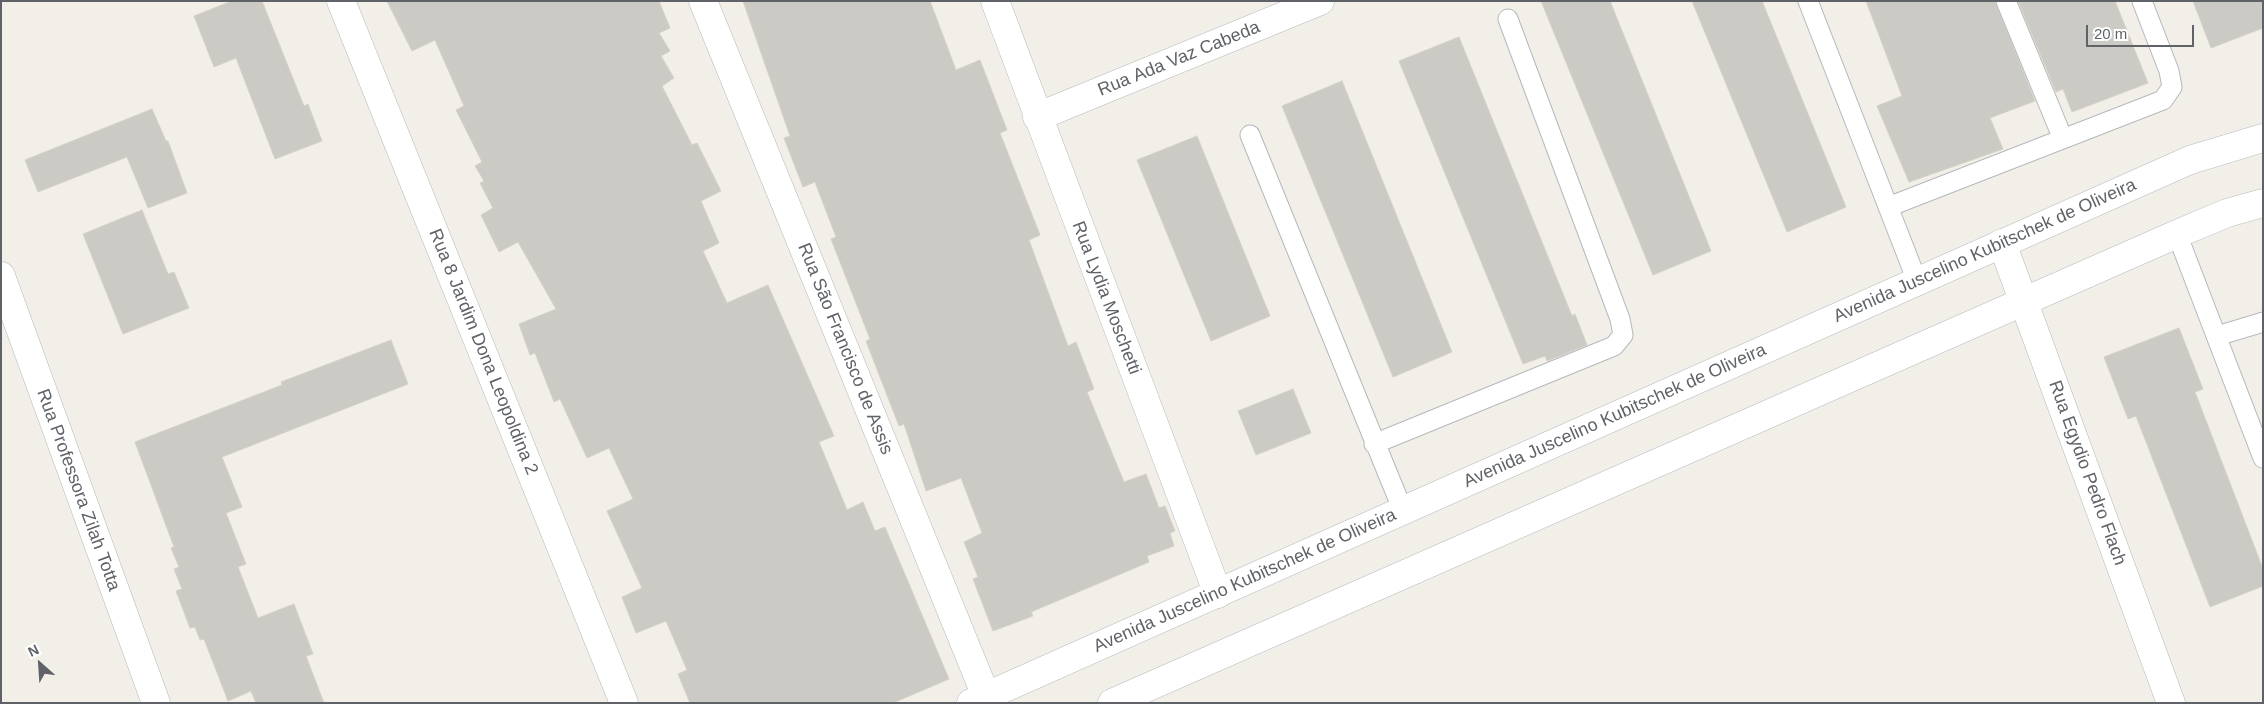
<!DOCTYPE html>
<html>
<head>
<meta charset="utf-8">
<style>
  body { margin:0 }
  #map { position:relative; width:2264px; height:704px; overflow:hidden; background:#f1efe8; font-family:Helvetica,sans-serif }
  canvas { display:block }
  .frame { position:absolute; inset:0; border:2px solid #5f6368; pointer-events:none }
  .north { position:absolute; left:15px; top:639px; width:50px; height:50px; -webkit-text-stroke:4px #fff; paint-order:stroke; rotate:334deg; font-size:14px; font-weight:700; line-height:20px; text-align:center; color:#5f6368 }
  .north::after { content:''; display:block; margin:auto; width:18px; height:22px; background:#5f6368; clip-path:polygon(50% 0,100% 100%,50% 72%,0 100%) }
  .scale { position:absolute; left:2086px; top:25px; width:108px; height:22px; box-sizing:border-box; border:2px solid #5f6368; border-top:0; padding-left:6px; font-size:15px; line-height:18px; white-space:nowrap; color:#5f6368; -webkit-text-stroke:4px #fff; paint-order:stroke }
</style>
</head>
<body>
<div id="map">
<canvas width="2264" height="704"></canvas>
<div class="frame"></div>
<div class="north">N</div>
<div class="scale">20 m</div>
</div>
<script>
const c = document.querySelector('canvas').getContext('2d');
c.lineJoin = 'round';
function paint(path, color) {
  c.fillStyle = color;
  c.fill(path, 'evenodd');
}
function shape(rows) {
  const path = new Path2D();
  for (const r of rows) {
    path.moveTo(r[0], r[1]);
    for (let i = 2; i < r.length; i += 2) path.lineTo(r[i], r[i + 1]);
  }
  return path;
}
function trace(path, color, width, dash) {
  c.strokeStyle = color;
  c.lineWidth = width;
  c.lineCap = dash ? 'butt' : 'round';
  c.setLineDash(dash || []);
  c.stroke(path);
}
function label(font, color, halo, rows, align = 'center') {
  c.font = font + ' Helvetica,sans-serif';
  c.lineWidth = 5;
  c.setLineDash([]);
  c.textBaseline = 'middle';
  c.strokeStyle = halo;
  c.fillStyle = color;
  for (const [text, x, y, turn = 0] of rows) {
    c.save();
    c.translate(x, y);
    c.rotate((+turn || 0) * Math.PI / 180);
    c.textAlign = isNaN(turn) ? turn : align;
    if (halo) c.strokeText(text, 0, 0);
    c.fillText(text, 0, 0);
    c.restore();
  }
}
const building = shape([
  [232,1,262,1,304,106,308,104,322,141,275,159,236,58,214,67,194,16,232,1],
  [387,1,659,1,670,28,659,33,670,51,661,56,674,78,662,86,692,145,697,143,721,191,701,201,719,243,703,251,727,303,768,285,834,436,819,442,847,510,863,502,875,531,885,527,949,679,893,703,690,703,678,674,687,670,666,621,636,633,622,597,642,588,607,511,633,499,609,448,587,458,560,399,554,402,535,353,530,355,519,324,556,309,518,242,499,252,481,215,493,208,480,183,484,181,475,166,482,162,456,110,464,106,435,40,412,51,387,1],
  [743,1,930,1,956,70,980,60,1007,130,1000,133,1040,235,1029,240,1068,346,1076,342,1094,389,1087,392,1124,482,1146,474,1159,508,1165,506,1175,531,1170,533,1174,546,1147,556,1149,562,1031,612,1033,616,993,631,973,579,978,577,964,542,982,533,961,478,926,491,904,424,899,426,866,341,870,339,831,239,836,237,815,182,803,187,784,138,790,136,743,1],
  [1541,1,1610,1,1711,251,1653,275,1541,1],
  [1692,1,1762,1,1846,207,1787,232,1692,1],
  [1866,1,1995,1,2035,101,1990,118,2003,149,1909,182,1877,106,1902,96,1866,1],
  [2018,1,2115,1,2148,83,2072,112,2063,89,2056,92,2018,1],
  [2193,1,2263,1,2263,28,2211,48,2193,1],
  [1459,37,1572,316,1575,314,1587,345,1547,361,1545,356,1523,364,1399,61,1459,37],
  [1342,81,1452,352,1393,377,1282,106,1342,81],
  [152,109,166,141,168,141,187,193,148,208,127,157,38,192,25,160,152,109],
  [1197,136,1270,316,1211,341,1137,160,1197,136],
  [142,210,168,274,174,272,189,308,123,334,83,234,142,210],
  [2179,328,2203,389,2195,392,2263,569,2263,586,2210,607,2136,416,2128,419,2104,357,2179,328],
  [391,340,408,384,222,457,242,507,226,513,246,564,238,567,258,618,294,604,313,654,306,656,324,703,256,703,251,691,228,701,204,639,200,640,195,627,190,628,176,591,182,589,174,569,179,567,171,548,174,547,135,442,282,385,281,382,391,340],
  [1293,389,1311,433,1256,455,1238,411,1293,389]
]);
paint(building, '#cccac5');
trace(building, '#d6d1c6', 1);
const lane = shape([
  [1808,1,1917,281],
  [2006,1,2063,139],
  [1250,135,1403,511],
  [1888,207,2163,100,2172,87,2169,71,2142,1],
  [2177,234,2263,458],
  [2217,336,2263,322],
  [1374,444,1614,346,1623,335,1620,319,1508,19]
]);
const street = shape([
  [341,1,624,703],
  [703,1,986,696],
  [995,1,1218,594],
  [1037,117,1320,1],
  [2002,243,2171,703],
  [1,276,156,703]
]);
const secondary = shape([
  [971,703,2190,160,2263,138],
  [1112,703,2177,234,2227,213,2263,203]
]);
trace(lane, '#b5b8bc', 21);
trace(street, '#b5b8bc', 29);
trace(secondary, '#b6babf', 29);
trace(lane, '#fff', 19);
trace(street, '#fff', 28);
trace(secondary, '#fff', 28);
label('18px', '#5f6368', '#fff', [
  ["Rua Ada Vaz Cabeda",1179,59,-22],
  ["Avenida Juscelino Kubitschek de Oliveira",1985,251,-24],
  ["Rua Lydia Moschetti",1106,298,69],
  ["Rua São Francisco de Assis",845,349,68],
  ["Rua 8 Jardim Dona Leopoldina 2",483,352,68],
  ["Avenida Juscelino Kubitschek de Oliveira",1615,416,-24],
  ["Rua Egydio Pedro Flach",2087,473,70],
  ["Rua Professora Zilah Totta",78,490,70],
  ["Avenida Juscelino Kubitschek de Oliveira",1245,581,-24]
]);
</script>
</body>
</html>
